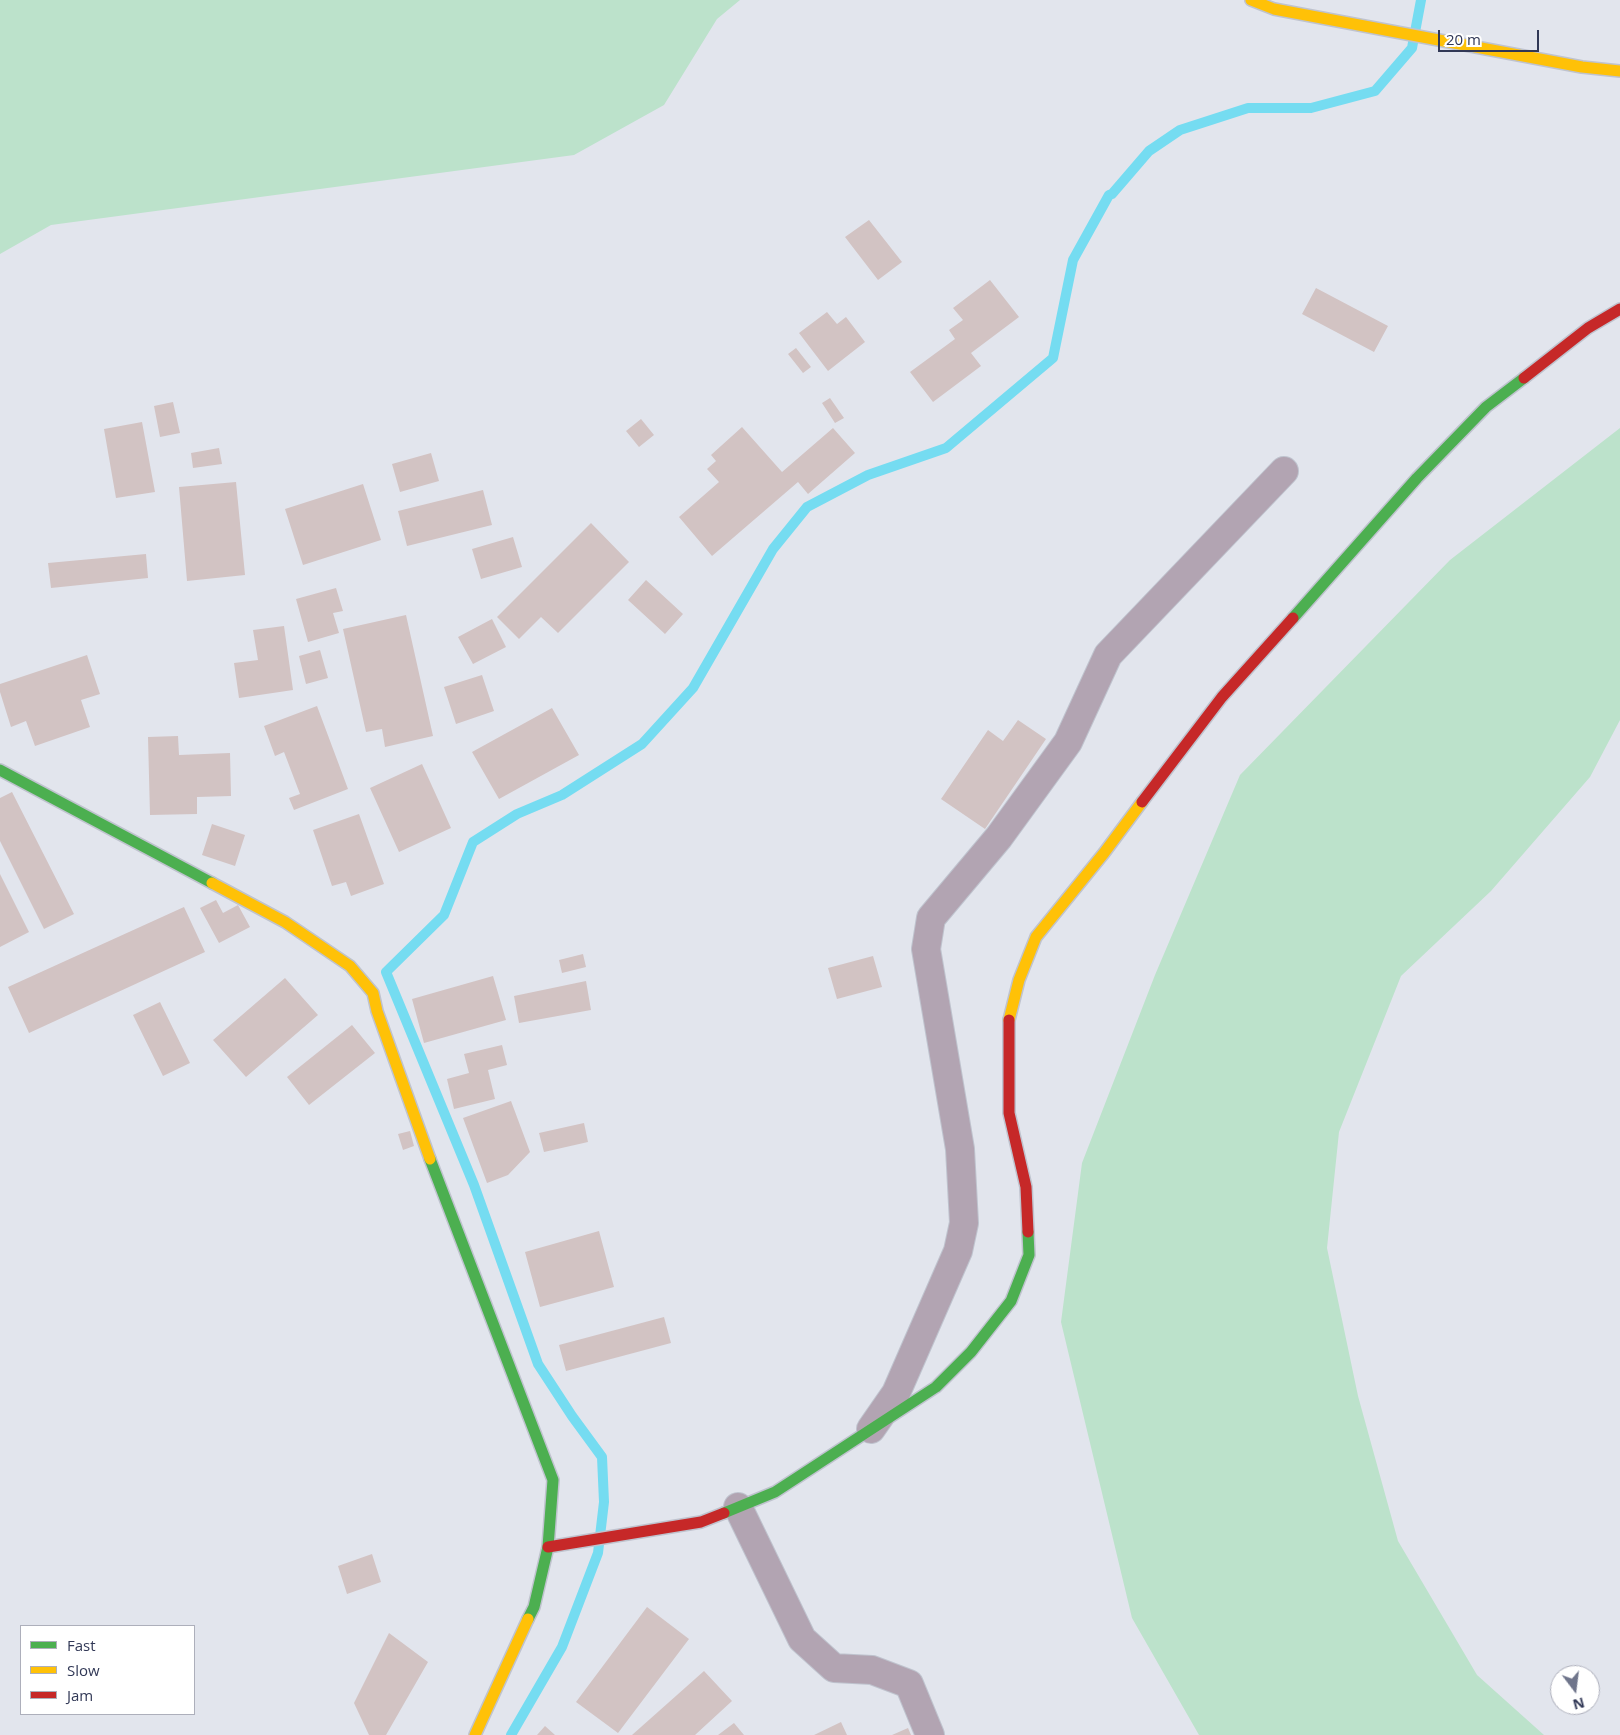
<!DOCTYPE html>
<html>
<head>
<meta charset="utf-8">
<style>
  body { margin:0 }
  #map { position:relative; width:1620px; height:1735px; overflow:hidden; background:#e2e5ed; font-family:"Open Sans",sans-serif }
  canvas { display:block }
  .legend { position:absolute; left:20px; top:1625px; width:175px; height:90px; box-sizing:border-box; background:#fff; border:1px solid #adafbb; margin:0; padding:6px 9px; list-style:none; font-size:15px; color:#313856 }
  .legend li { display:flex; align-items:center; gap:10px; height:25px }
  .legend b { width:25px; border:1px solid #adafbb }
  .north { position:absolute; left:1550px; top:1665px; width:50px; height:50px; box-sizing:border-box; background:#fff; border:1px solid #adafbb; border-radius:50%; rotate:165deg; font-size:14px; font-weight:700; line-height:20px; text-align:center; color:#313856 }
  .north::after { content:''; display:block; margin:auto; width:18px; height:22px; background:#6f758b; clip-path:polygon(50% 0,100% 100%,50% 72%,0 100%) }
  .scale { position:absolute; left:1438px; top:30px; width:101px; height:22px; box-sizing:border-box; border:2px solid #313856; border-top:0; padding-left:6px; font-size:15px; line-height:18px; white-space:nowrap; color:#313856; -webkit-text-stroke:4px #fff; paint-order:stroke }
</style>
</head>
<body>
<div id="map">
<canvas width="1620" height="1735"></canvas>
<ul class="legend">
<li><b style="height:6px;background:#4caf50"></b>Fast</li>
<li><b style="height:6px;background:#ffc107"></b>Slow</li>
<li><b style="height:6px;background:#c62828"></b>Jam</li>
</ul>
<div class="north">N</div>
<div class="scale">20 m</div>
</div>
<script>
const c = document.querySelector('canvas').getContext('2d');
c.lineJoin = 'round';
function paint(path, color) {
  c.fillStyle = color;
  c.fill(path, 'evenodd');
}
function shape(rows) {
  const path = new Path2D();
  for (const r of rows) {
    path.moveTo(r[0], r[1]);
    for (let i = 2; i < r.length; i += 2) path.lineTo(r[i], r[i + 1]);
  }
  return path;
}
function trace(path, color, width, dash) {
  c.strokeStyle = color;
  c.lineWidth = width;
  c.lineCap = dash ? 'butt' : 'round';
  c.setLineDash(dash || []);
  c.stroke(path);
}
paint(shape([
  [0,0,740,0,717,19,664,105,574,155,51,225,0,254],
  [1620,428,1620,720,1590,777,1491,891,1401,976,1339,1132,1327,1248,1358,1396,1398,1541,1477,1675,1544,1735,1199,1735,1132,1618,1061,1322,1082,1163,1155,975,1240,775,1450,560]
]), '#bce2cb');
trace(shape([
  [511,1735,562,1647,598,1553,604,1502,602,1457,572,1416,538,1364,474,1185,386,972,444,915,473,842,517,814,562,795,642,744,693,688,773,549,807,507,868,475,946,448,1053,358,1073,260,1109,195,1112,194,1149,151,1180,130,1248,108,1311,108,1375,91,1412,48,1421,0]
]), '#75dcf1', 10);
paint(shape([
  [869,220,902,262,878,280,845,237],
  [990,280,1019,317,971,353,981,366,933,402,910,372,955,339,949,330,963,320,953,308],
  [1316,288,1388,326,1374,352,1302,314],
  [827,312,837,324,846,317,865,342,828,371,799,333],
  [796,348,811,367,803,373,788,354],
  [830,398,844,418,835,423,822,403],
  [173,402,180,433,160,437,154,406],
  [641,419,654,435,639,447,626,431],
  [142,422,155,492,116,498,104,429],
  [742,427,782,472,833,428,855,453,808,494,798,482,712,556,679,517,719,482,707,469,716,461,711,455],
  [219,448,222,464,193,468,191,453],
  [431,453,439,481,400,492,392,464],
  [236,482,245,575,187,581,179,487],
  [363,484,381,540,303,565,285,509],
  [483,490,492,525,407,546,398,511],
  [591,523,629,562,558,633,541,617,519,639,497,617],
  [513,537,522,567,481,579,472,549],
  [146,554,148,578,51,588,48,563],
  [646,580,683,614,665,634,628,600],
  [336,588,343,611,333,613,339,633,308,642,296,599],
  [406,615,433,736,385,747,382,729,366,732,343,629],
  [492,619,506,647,473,664,458,637],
  [284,626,293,690,239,698,234,663,258,660,253,630],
  [320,650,328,678,306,684,299,656],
  [87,655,100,694,81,700,90,727,35,746,26,721,11,727,0,692,0,684],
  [482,675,494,711,456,724,444,687],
  [317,706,348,789,294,810,289,798,300,794,284,752,275,756,264,726],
  [552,708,579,755,499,799,472,752],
  [1018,720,1046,739,985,829,941,799,988,730,1003,741],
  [178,736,179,755,230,753,231,796,197,797,197,814,150,815,148,737],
  [422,764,451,828,399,852,370,788],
  [12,792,74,914,44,929,0,841,0,798],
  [359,814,384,884,351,896,346,882,332,886,313,830],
  [212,824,245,835,235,866,202,855],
  [0,874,29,932,0,947],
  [216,900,223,913,238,905,250,927,219,943,200,908],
  [184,907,205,952,29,1033,8,987],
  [583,954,586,967,562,973,559,960],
  [873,956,882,987,837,999,828,968],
  [493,976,506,1020,424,1043,412,999],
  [285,978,318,1015,246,1077,213,1040],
  [586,981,591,1010,519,1023,514,996],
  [160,1002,190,1063,163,1076,133,1015],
  [352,1025,375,1053,309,1105,287,1077],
  [502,1045,507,1065,488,1070,495,1099,454,1109,447,1079,469,1073,464,1054],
  [511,1101,530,1152,508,1175,487,1183,463,1118],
  [584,1123,588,1142,544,1152,539,1133],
  [410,1131,414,1146,403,1150,398,1134],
  [599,1231,614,1287,540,1307,525,1252],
  [664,1317,671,1343,566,1371,559,1345],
  [372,1554,381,1582,347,1594,338,1566],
  [647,1607,689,1639,618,1733,576,1702],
  [389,1633,428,1662,386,1735,369,1735,354,1703],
  [704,1671,732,1701,695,1735,632,1735],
  [841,1722,847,1735,814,1735],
  [734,1723,744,1735,718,1735],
  [545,1726,555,1735,537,1735],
  [908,1728,911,1735,892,1735]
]), '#d2c3c3');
const street = shape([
  [871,1429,896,1393,958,1251,964,1223,960,1149,926,949,931,918,999,837,1068,742,1108,655,1284,471],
  [738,1507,802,1639,834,1668,872,1670,909,1684,930,1735]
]);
const fast = shape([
  [1293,618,1417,478,1486,407,1524,378],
  [0,770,212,883],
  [430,1159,553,1480,548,1547,534,1607,528,1619],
  [724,1513,775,1492,936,1387,971,1352,1011,1301,1029,1255,1028,1232]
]);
const slow = shape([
  [1251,0,1274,9,1582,67,1620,71],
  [212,883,285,922,350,966,373,993,377,1011,430,1159],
  [1009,1020,1019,980,1036,937,1104,853,1142,802],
  [475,1735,528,1619]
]);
const jam = shape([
  [1524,378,1588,328,1620,309],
  [1142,802,1222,697,1293,618],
  [1009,1020,1009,1113,1026,1187,1028,1232],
  [548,1547,701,1522,724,1513]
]);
trace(street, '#bfc3ce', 30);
trace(fast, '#bfc3ce', 14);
trace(slow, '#bfc3ce', 14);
trace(jam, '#bfc3ce', 14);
trace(street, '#b2a4b2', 28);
trace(fast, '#4caf50', 11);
trace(slow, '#ffc107', 11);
trace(jam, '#c62828', 11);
</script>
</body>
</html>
